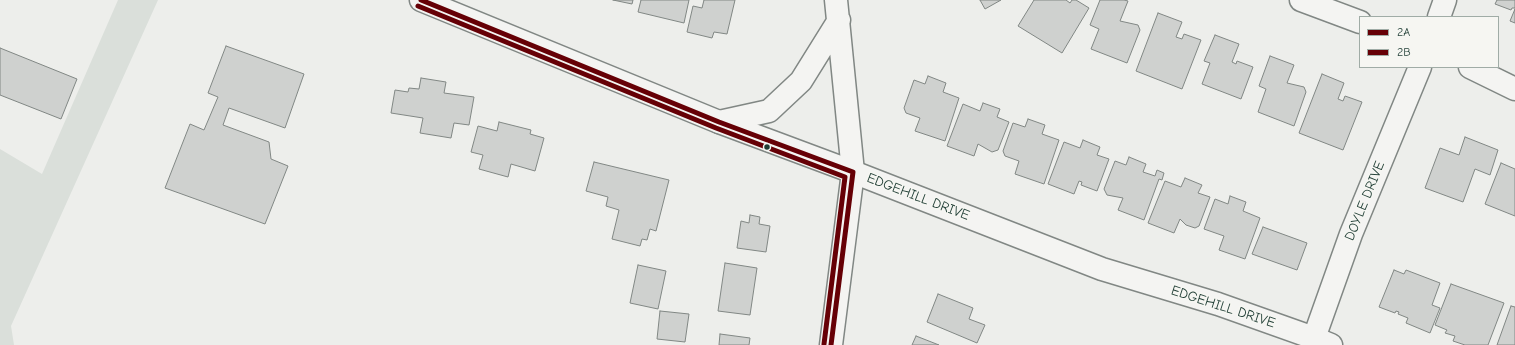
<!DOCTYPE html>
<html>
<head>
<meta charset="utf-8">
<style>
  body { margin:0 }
  #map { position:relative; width:1515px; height:345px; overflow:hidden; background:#edeeeb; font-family:"Comic Neue",sans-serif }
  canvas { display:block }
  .legend { position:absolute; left:1359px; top:16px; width:140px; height:52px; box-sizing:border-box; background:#f6f6f2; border:1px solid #a0aca6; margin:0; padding:5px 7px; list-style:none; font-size:12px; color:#1f3d34 }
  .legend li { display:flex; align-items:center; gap:8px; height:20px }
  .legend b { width:20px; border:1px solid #a0aca6 }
</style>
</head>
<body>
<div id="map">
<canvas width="1515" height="345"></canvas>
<ul class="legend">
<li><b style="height:5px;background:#660006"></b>2A</li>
<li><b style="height:5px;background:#660006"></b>2B</li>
</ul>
</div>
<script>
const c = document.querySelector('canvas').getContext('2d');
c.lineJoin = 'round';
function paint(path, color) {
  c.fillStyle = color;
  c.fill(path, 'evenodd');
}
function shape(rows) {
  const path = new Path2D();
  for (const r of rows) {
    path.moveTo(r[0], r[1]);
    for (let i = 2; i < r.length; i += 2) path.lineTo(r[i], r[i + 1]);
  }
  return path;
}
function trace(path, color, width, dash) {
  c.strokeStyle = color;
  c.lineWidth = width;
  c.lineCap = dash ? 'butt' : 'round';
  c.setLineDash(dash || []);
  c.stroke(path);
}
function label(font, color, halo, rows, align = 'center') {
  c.font = font + ' "Comic Neue",sans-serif';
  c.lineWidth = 3;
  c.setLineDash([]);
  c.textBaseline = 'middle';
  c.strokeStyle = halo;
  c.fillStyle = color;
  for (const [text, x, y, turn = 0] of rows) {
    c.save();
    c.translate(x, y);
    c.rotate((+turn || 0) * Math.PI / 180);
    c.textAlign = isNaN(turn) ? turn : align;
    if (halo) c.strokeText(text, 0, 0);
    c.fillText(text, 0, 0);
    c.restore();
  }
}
paint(shape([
  [118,0,158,0,11,326,14,345,0,345,0,149,42,174]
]), '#dadfda');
const building = shape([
  [613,0,633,0,632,4,613,0],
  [641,0,689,0,684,23,638,12,641,0],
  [704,0,735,0,727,34,714,32,712,38,687,32,693,6,702,8,704,0],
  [980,0,1001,0,985,9,980,0],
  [1034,0,1066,0,1070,3,1072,0,1076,0,1089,8,1062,53,1018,26,1034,0],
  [1100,0,1124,0,1128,1,1120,21,1138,25,1140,30,1127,63,1091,49,1099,29,1090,25,1100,0],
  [1497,0,1515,0,1515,8,1512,8,1511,10,1495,4,1497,0],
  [1515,9,1515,23,1510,21,1515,9],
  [1158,13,1182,22,1176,37,1182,39,1184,34,1201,40,1182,89,1136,71,1158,13],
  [1215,35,1239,44,1232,62,1236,64,1237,61,1253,67,1241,99,1202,84,1210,63,1204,61,1215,35],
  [226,46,304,74,285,128,229,108,223,125,269,142,271,159,288,166,265,224,165,188,190,124,204,130,218,97,208,93,226,46],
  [0,48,77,79,61,119,0,95,0,48],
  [1270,56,1294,65,1287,83,1304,87,1306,92,1294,126,1258,112,1266,89,1259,86,1270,56],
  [1322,74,1344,83,1338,99,1343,101,1345,96,1362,102,1343,150,1299,133,1322,74],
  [928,76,946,83,943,92,959,98,945,141,915,131,920,118,906,113,904,108,914,80,925,84,928,76],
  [421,78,446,82,444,93,474,97,469,125,454,123,451,138,420,133,423,118,391,113,395,90,408,92,409,88,419,89,421,78],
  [983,103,1000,109,997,117,1009,122,998,150,992,152,978,144,974,156,947,146,963,104,980,111,983,103],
  [1028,119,1045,125,1042,134,1059,140,1044,184,1015,174,1019,161,1005,156,1003,151,1013,123,1025,127,1028,119],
  [499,122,531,130,530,134,544,138,535,171,511,164,508,177,479,169,483,155,471,152,478,126,497,131,499,122],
  [1465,137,1498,150,1490,175,1475,169,1463,202,1425,188,1440,148,1459,155,1465,137],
  [1083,140,1100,147,1097,155,1109,159,1097,191,1081,185,1082,182,1079,181,1074,194,1048,184,1064,142,1080,148,1083,140],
  [1129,157,1146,164,1143,172,1155,176,1157,170,1164,173,1162,180,1159,179,1144,220,1118,210,1123,198,1107,195,1104,189,1115,161,1126,165,1129,157],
  [594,162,669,180,656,231,650,229,647,240,642,239,640,246,612,239,619,210,606,206,608,197,586,191,594,162],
  [1501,163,1515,169,1515,216,1485,204,1501,163],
  [1185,178,1202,185,1198,193,1210,197,1199,226,1195,228,1186,225,1180,219,1174,233,1148,223,1165,181,1181,187,1185,178],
  [1230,196,1246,202,1243,211,1260,218,1245,259,1219,250,1224,236,1204,229,1215,199,1228,204,1230,196],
  [750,215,760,217,759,224,770,226,766,252,737,248,741,221,749,223,750,215],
  [1263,227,1307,243,1297,270,1252,254,1263,227],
  [725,263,757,268,750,315,718,311,725,263],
  [638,265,666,271,658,309,630,303,638,265],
  [1394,270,1404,274,1406,270,1440,283,1432,305,1440,308,1430,333,1406,323,1408,318,1398,314,1399,312,1396,311,1395,313,1379,307,1394,270],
  [1451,284,1504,303,1488,345,1465,345,1453,341,1455,336,1445,333,1447,330,1435,325,1451,284],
  [938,294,973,308,969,319,985,325,977,343,927,322,938,294],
  [1511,306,1515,307,1515,345,1497,345,1511,306],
  [660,311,689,314,685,342,657,339,660,311],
  [720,334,750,338,749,345,719,345,720,334],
  [916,336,939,345,912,345,916,336]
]);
paint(building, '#cfd1cf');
trace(building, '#818784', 1);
const minor = shape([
  [1301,0,1360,22],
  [1439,17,1445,0],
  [1470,67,1515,89],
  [1314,338,1351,234,1420,67]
]);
const tertiary = shape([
  [421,0,719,122,853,172,1102,269,1218,304,1314,338,1331,345]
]);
const primary = shape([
  [719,122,769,111,801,81,839,20],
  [831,345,853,172,836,0]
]);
trace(minor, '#818784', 25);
trace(tertiary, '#818784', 25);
trace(primary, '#818784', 25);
trace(minor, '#f4f4f2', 22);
trace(tertiary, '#f4f4f2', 22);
trace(primary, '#f4f4f2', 22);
trace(shape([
  [421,0,719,122,853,172,831,345]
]), '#660006', 5);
trace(shape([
  [418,6,716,128,845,177,824,344]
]), '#660006', 5);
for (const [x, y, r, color] of [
  [767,147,3.5,"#1f3d34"]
]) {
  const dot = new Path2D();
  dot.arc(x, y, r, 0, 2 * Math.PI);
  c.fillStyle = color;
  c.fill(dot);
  trace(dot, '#f6f6f2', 1.5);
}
label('14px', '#1f3d34', '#f6f6f2', [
  ["EDGEHILL DRIVE",918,197,21],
  ["DOYLE DRIVE",1365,201,-68],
  ["EDGEHILL DRIVE",1223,307,18]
]);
</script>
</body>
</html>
